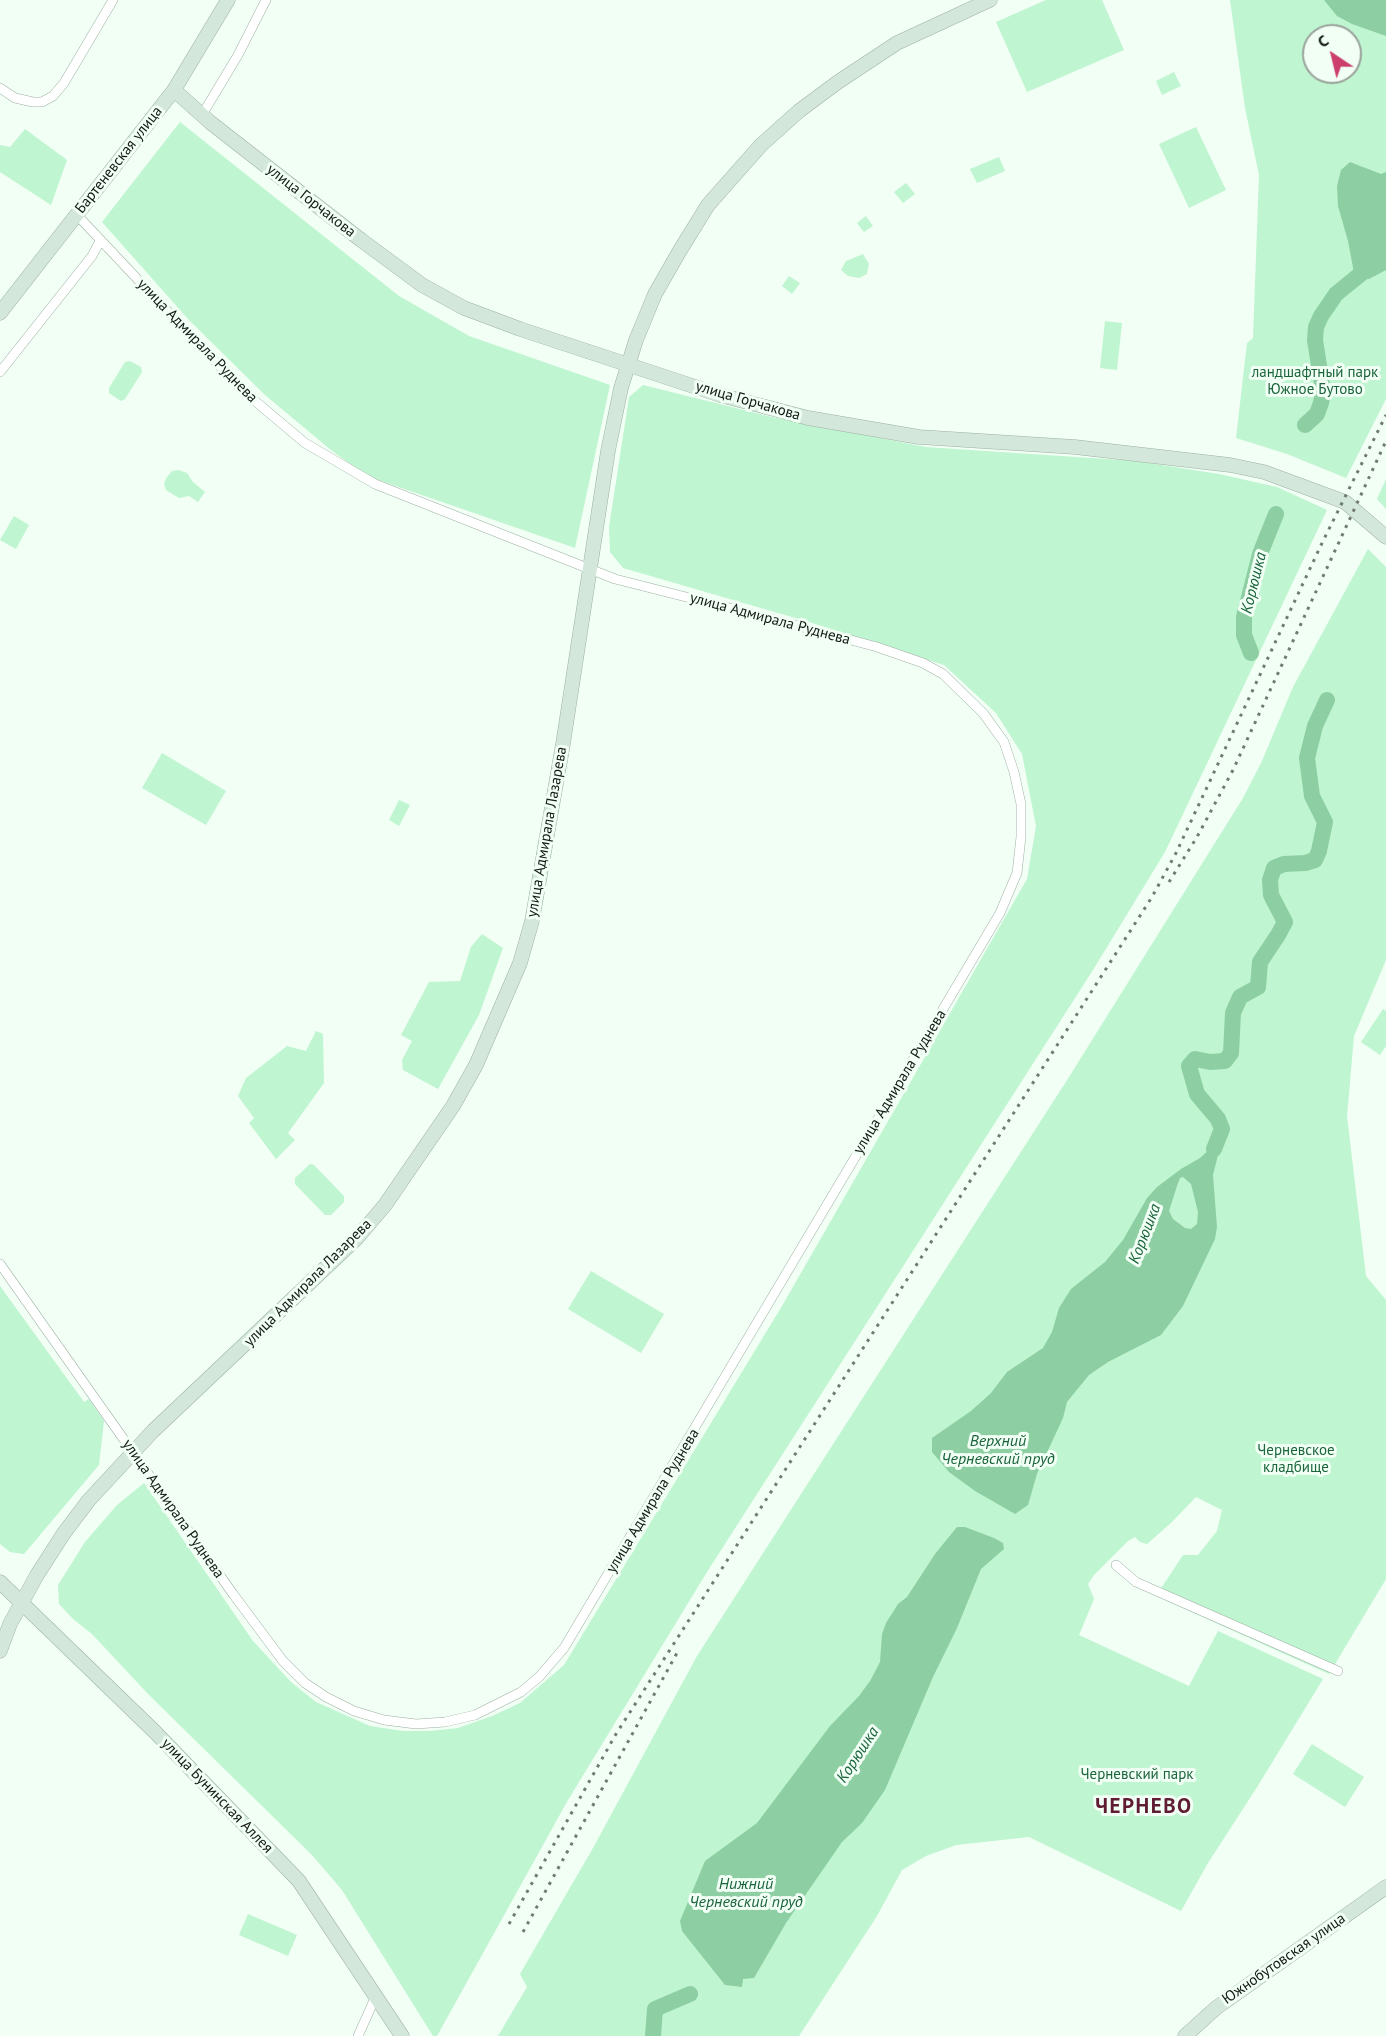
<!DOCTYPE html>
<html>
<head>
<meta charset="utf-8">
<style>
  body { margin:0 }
  #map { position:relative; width:1386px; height:2036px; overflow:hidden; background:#f1fff5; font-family:"PT Sans",sans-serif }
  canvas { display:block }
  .north { position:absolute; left:1302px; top:24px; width:60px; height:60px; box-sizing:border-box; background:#f1fff5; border:2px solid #99a39c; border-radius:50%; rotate:325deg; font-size:16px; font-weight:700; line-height:24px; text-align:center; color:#141a16 }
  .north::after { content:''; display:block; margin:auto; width:21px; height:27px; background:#cc3f6d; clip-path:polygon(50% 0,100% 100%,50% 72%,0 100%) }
</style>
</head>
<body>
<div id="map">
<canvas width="1386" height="2036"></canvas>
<div class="north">С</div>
</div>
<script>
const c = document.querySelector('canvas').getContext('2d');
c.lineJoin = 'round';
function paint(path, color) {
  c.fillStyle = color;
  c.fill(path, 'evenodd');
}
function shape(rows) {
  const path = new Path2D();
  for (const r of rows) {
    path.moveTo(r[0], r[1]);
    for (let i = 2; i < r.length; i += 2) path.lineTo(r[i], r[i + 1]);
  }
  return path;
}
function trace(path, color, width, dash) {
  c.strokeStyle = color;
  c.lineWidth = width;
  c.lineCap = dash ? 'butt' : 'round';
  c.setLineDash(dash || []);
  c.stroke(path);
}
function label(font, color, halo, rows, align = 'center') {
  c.font = font + ' "PT Sans",sans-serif';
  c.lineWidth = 6;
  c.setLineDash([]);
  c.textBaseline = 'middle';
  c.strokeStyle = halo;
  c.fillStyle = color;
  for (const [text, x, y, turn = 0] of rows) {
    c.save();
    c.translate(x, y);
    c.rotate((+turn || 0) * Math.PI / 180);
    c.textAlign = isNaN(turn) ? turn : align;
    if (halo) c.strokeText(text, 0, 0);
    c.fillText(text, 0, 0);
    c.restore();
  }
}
paint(shape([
  [1046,0,1102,0,1124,50,1027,92,996,22],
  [1230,0,1386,0,1386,399,1346,478,1287,454,1236,438,1247,343,1253,338,1259,175,1245,108],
  [1314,36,1350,36,1350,72,1314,72],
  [1174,72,1181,86,1162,95,1156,81],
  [180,122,399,296,469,336,610,385,575,548,367,476,331,450,265,395,188,319,102,222],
  [1196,127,1226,190,1189,208,1159,144],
  [25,129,67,160,51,205,0,172,0,145,10,147],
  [999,157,1005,171,977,183,970,169],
  [906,183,915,194,903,203,894,192],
  [866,216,873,226,864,232,857,223],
  [863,254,869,264,867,274,859,278,848,276,841,270,846,261],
  [789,276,800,283,792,294,782,286],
  [1105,321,1122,323,1117,370,1100,368],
  [130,361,141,367,142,372,125,399,121,401,109,393,109,388,125,362],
  [643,385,772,417,926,447,1136,461,1219,474,1277,487,1327,510,1165,852,1093,970,707,1572,568,1800,437,2036,433,2036,342,1890,312,1855,149,1695,92,1634,73,1619,59,1604,58,1585,85,1542,117,1505,144,1483,253,1641,291,1682,316,1702,370,1726,403,1731,430,1731,458,1728,492,1716,520,1703,564,1665,782,1306,1027,879,1036,826,1022,754,996,713,944,665,809,622,623,568,610,552,609,527,629,397],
  [179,470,187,473,193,482,205,492,198,502,189,496,179,498,166,490,164,483,167,477,172,471],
  [1386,479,1386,509,1377,499],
  [14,516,29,525,16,549,0,540],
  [1368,549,1386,567,1386,960,1354,1036,1347,1116,1366,1276,1386,1300,1386,1579,1329,1674,1156,1596,1183,1555,1198,1555,1217,1531,1222,1510,1196,1497,1172,1522,1147,1544,1140,1542,1135,1537,1128,1541,1094,1575,1088,1584,1094,1599,1079,1635,1189,1686,1218,1631,1323,1679,1259,1784,1208,1863,1181,1911,1029,1837,956,1845,926,1856,902,1870,877,1916,799,2036,498,2036,527,1987,520,1974,593,1848,697,1656,1069,1077,1243,798,1262,761,1293,687],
  [162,753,226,791,206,825,142,788],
  [399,800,410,805,399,826,389,820],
  [482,934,503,948,479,1015,438,1089,403,1070,402,1060,412,1041,401,1035,429,982,460,981,471,947],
  [1383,1009,1386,1011,1386,1046,1380,1055,1361,1042],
  [316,1031,323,1034,324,1083,288,1133,295,1140,276,1159,249,1123,254,1118,238,1096,246,1078,287,1046,306,1051],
  [310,1164,314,1165,344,1196,344,1202,331,1215,325,1215,295,1184,295,1178],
  [591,1271,664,1314,641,1353,568,1309],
  [0,1286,84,1402,89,1399,104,1421,99,1465,24,1554,10,1552,0,1544],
  [1312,1744,1364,1777,1345,1807,1293,1774],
  [248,1914,297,1935,288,1956,239,1935]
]), '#bff5d0');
paint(shape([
  [1324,0,1386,0,1386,36,1352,24,1337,16],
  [1350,162,1381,174,1386,172,1386,270,1369,279,1355,278,1348,241,1338,206,1337,186,1341,170],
  [1222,1129,1224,1131,1213,1175,1217,1227,1215,1239,1183,1306,1161,1335,1108,1362,1089,1375,1067,1402,1063,1418,1037,1474,1028,1505,1015,1514,975,1491,949,1472,932,1452,932,1438,971,1411,991,1393,1007,1372,1043,1348,1052,1332,1059,1308,1071,1289,1105,1262,1123,1240,1147,1198,1157,1187,1181,1169,1200,1158,1212,1147],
  [1183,1177,1191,1184,1198,1212,1197,1224,1191,1229,1185,1228,1173,1219,1169,1211,1177,1186,1180,1178],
  [957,1527,965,1527,994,1538,1003,1543,1004,1549,981,1569,957,1628,933,1677,885,1790,862,1823,842,1842,786,1923,754,1978,743,1979,742,1987,725,1985,682,1931,680,1921,705,1861,757,1823,830,1726,859,1696,870,1681,880,1662,882,1634,886,1623,898,1604,907,1597,935,1554]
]), '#8dcfa3');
trace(shape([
  [1305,425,1317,414,1321,403,1323,391,1315,340,1316,327,1321,316,1336,294,1373,264],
  [1251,653,1244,635,1244,617,1260,554,1276,514],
  [1214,1149,1222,1129,1218,1119,1197,1094,1189,1066,1195,1059,1210,1062,1225,1061,1231,1053,1233,1013,1240,997,1258,987,1260,962,1278,935,1285,922,1271,895,1270,880,1274,868,1284,864,1305,863,1315,860,1319,851,1325,822,1312,796,1307,758,1315,726,1327,700],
  [653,2036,655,2009,690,1994]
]), '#8dcfa3', 16);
const street = shape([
  [0,88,15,98,33,102,42,102,53,96,64,83,113,0],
  [202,115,238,55,266,0],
  [0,372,92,256,100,241],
  [0,1264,233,1594,283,1661,305,1683,326,1697,354,1711,384,1720,416,1724,445,1722,475,1715,521,1692,539,1677,564,1648,1000,913,1017,873,1021,837,1021,804,1014,772,1004,742,983,713,943,674,923,663,877,647,765,617,615,579,375,484,305,443,242,390,77,215],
  [1116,1565,1136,1582,1338,1671],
  [358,2036,376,1996]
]);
const secondary = shape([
  [174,90,211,123,361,240,422,285,464,308,520,329,720,395,808,418,919,437,1075,447,1230,465,1264,472,1345,502,1386,537],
  [0,313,174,90,228,0],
  [0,1582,155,1732,299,1881,402,2036],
  [0,1651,10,1624,37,1575,64,1533,89,1500,153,1431,357,1238,385,1205,453,1106,476,1065,520,963,532,921,563,744,608,451,621,388,636,340,655,294,679,252,708,205,761,145,799,111,838,82,897,43,990,0],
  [1185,2036,1216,2008,1386,1887]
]);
trace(street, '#9fb0a4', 10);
trace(secondary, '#9fb0a4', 15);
trace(street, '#fff', 9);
trace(secondary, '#d3e7da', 14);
trace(shape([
  [1169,882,1197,837,1233,770,1386,441],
  [509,1924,616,1734,1152,897,1176,853,1323,541,1386,415],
  [523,1932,677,1653]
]), '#717a74', 3, [3, 6]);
label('15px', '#141a16', '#f1fff5', [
  ["Бартеневская улица",119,160,-52],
  ["улица Горчакова",311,201,38],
  ["улица Адмирала Руднева",197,341,46],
  ["улица Горчакова",748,401,16],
  ["улица Адмирала Руднева",770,619,15],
  ["улица Адмирала Лазарева",547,832,-80],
  ["улица Адмирала Руднева",900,1082,-59],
  ["улица Адмирала Лазарева",308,1283,-45],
  ["улица Адмирала Руднева",653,1501,-59],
  ["улица Адмирала Руднева",173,1509,55],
  ["улица Бунинская Аллея",217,1796,46],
  ["Южнобутовская улица",1284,1959,-35]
]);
label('15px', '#1c653c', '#f1fff5', [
  ["ландшафтный парк",1315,373],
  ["Южное Бутово",1315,390],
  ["Черневское",1296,1451],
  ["кладбище",1296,1468],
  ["Черневский парк",1137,1775]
]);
label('italic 16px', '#1a633b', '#f1fff5', [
  ["Корюшка",1254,583,-76],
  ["Корюшка",1145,1234,-69],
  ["Верхний",998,1441],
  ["Черневский пруд",998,1459],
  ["Корюшка",858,1755,-57],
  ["Нижний",746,1884],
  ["Черневский пруд",746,1902]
]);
c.letterSpacing = '1.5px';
label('bold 21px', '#601c32', '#f1fff5', [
  ["ЧЕРНЕВО",1144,1807]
]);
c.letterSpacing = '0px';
</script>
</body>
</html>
